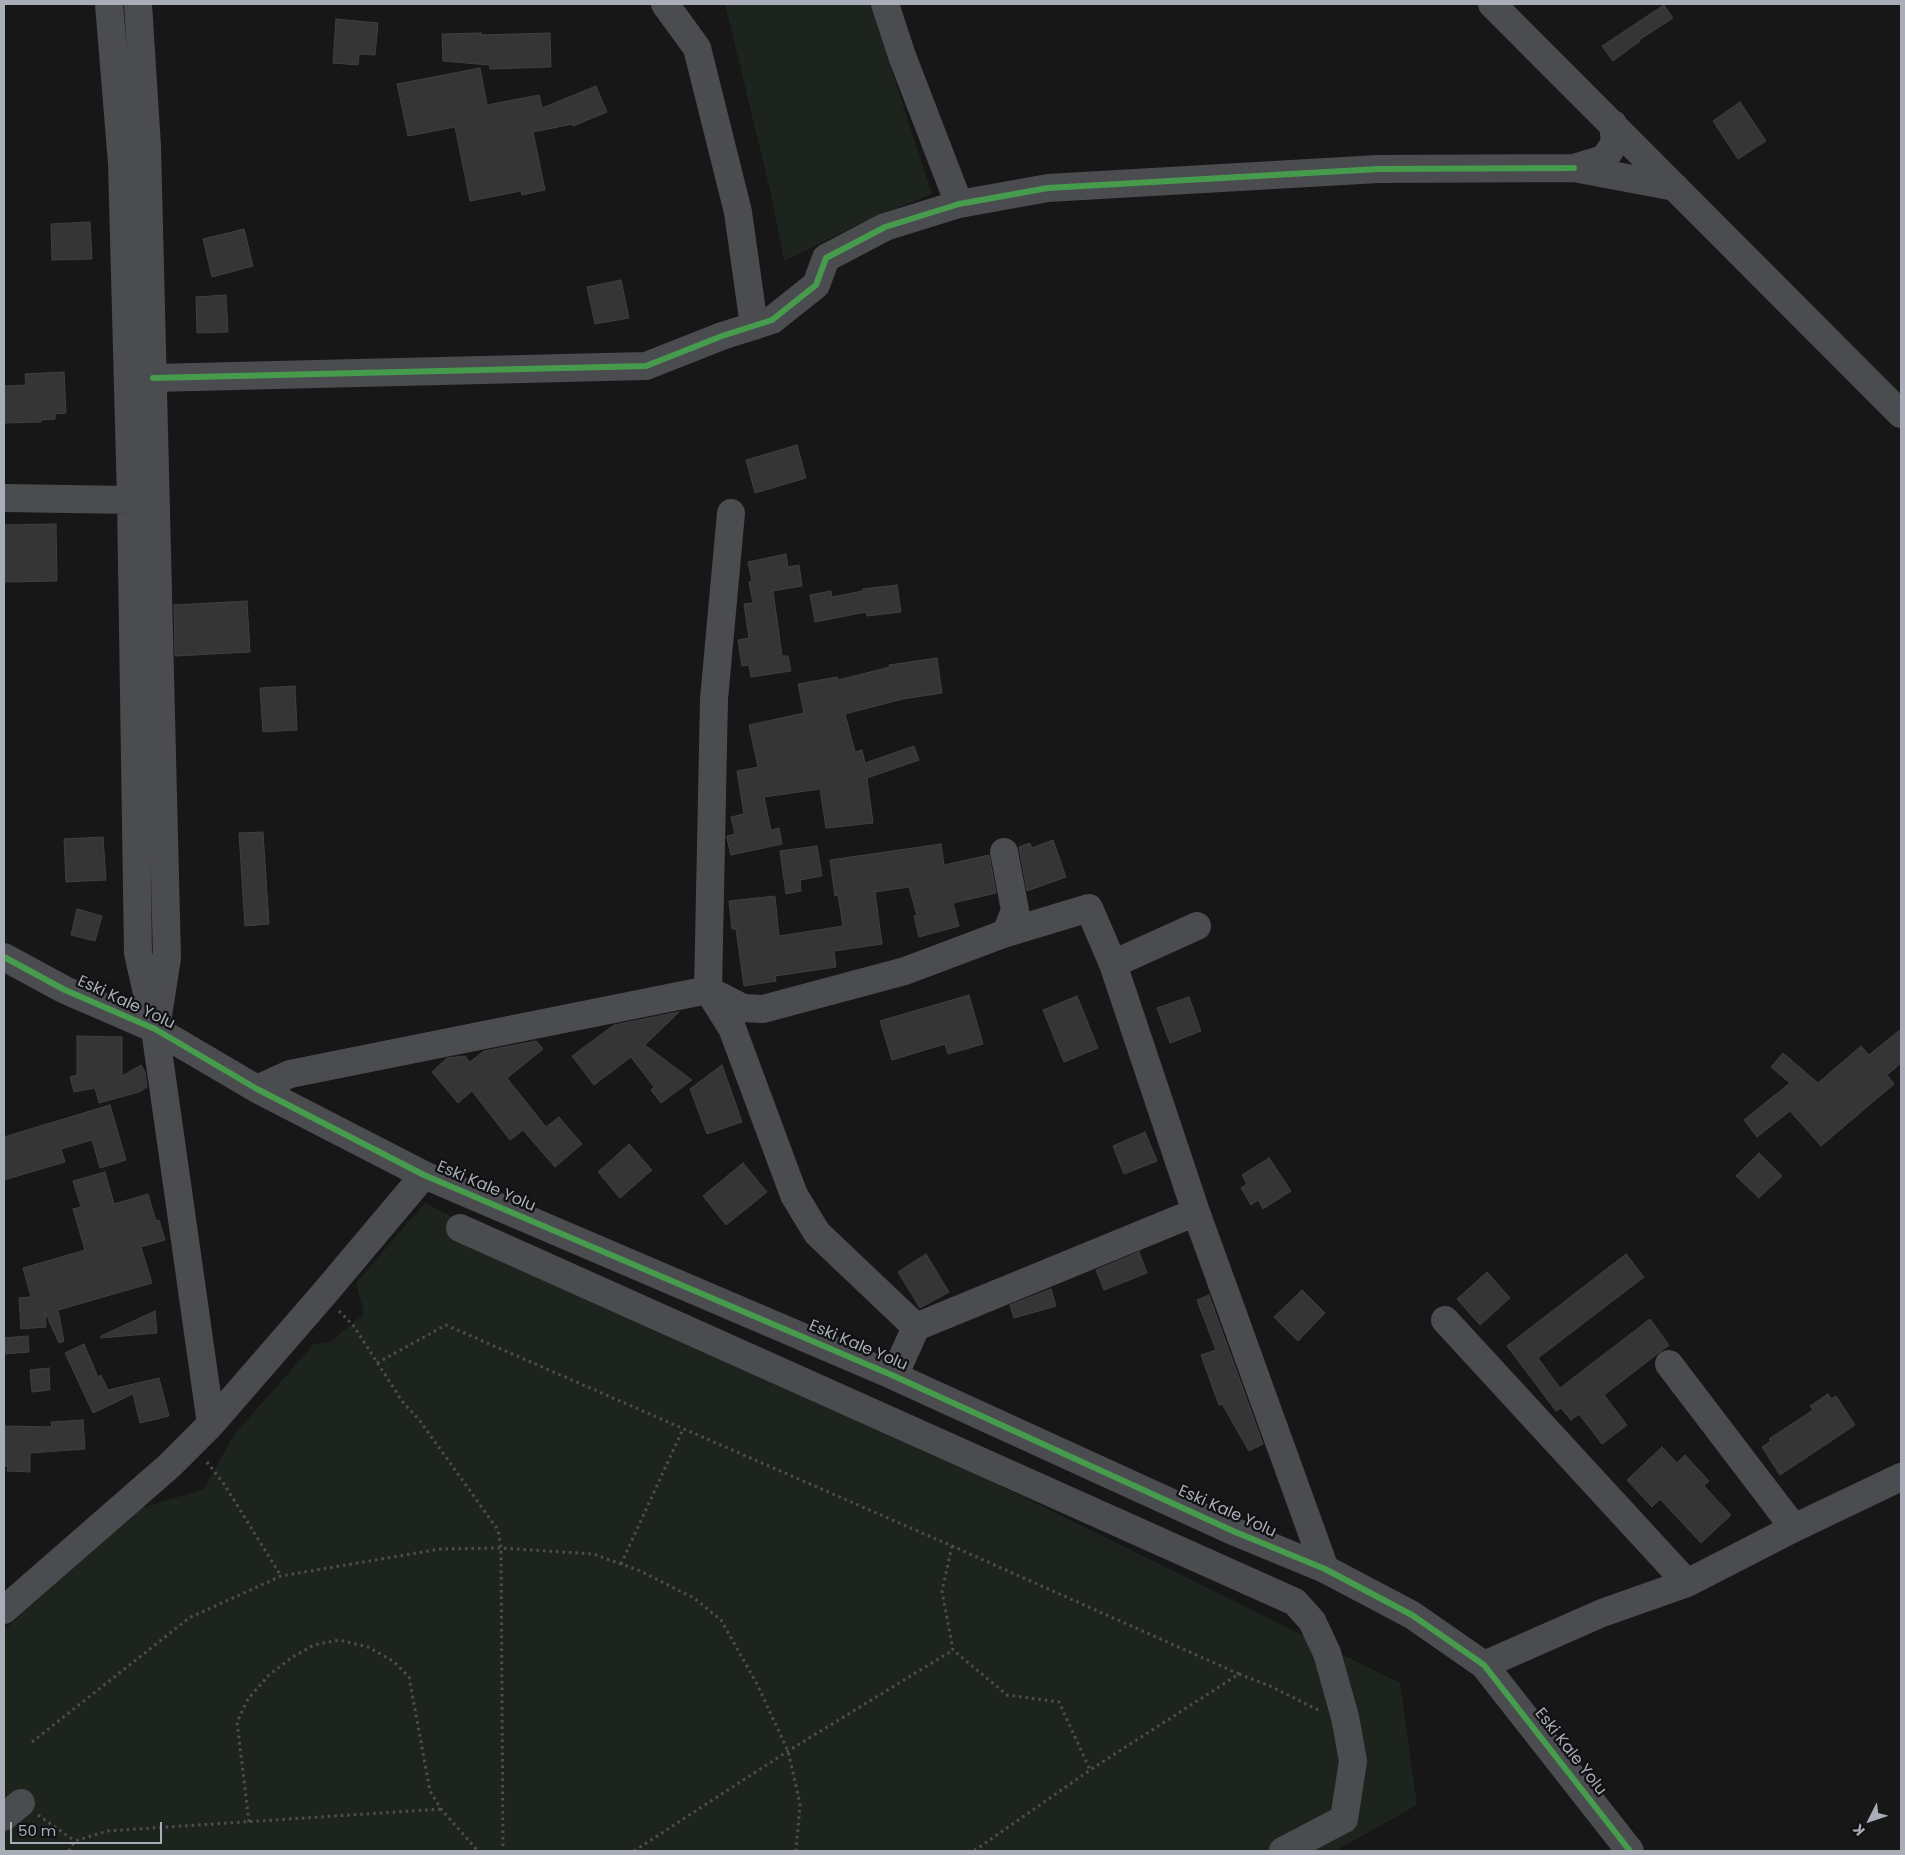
<!DOCTYPE html>
<html>
<head>
<meta charset="utf-8">
<style>
  body { margin:0 }
  #map { position:relative; width:1905px; height:1855px; overflow:hidden; background:#171717; font-family:Poppins,sans-serif }
  canvas { display:block }
  .frame { position:absolute; inset:0; border:5px solid #a8adb8; pointer-events:none }
  .north { position:absolute; left:1845px; top:1795px; width:50px; height:50px; -webkit-text-stroke:4px #111113; paint-order:stroke; rotate:229deg; font-size:14px; font-weight:700; line-height:20px; text-align:center; color:#a8adb8 }
  .north::after { content:''; display:block; margin:auto; width:18px; height:22px; background:#a8adb8; clip-path:polygon(50% 0,100% 100%,50% 72%,0 100%) }
  .scale { position:absolute; left:10px; top:1822px; width:152px; height:22px; box-sizing:border-box; border:2px solid #a8adb8; border-top:0; padding-left:6px; font-size:15px; line-height:18px; white-space:nowrap; color:#a8adb8; -webkit-text-stroke:4px #111113; paint-order:stroke }
</style>
</head>
<body>
<div id="map">
<canvas width="1905" height="1855"></canvas>
<div class="frame"></div>
<div class="north">K</div>
<div class="scale">50 m</div>
</div>
<script>
const c = document.querySelector('canvas').getContext('2d');
c.lineJoin = 'round';
function paint(path, color) {
  c.fillStyle = color;
  c.fill(path, 'evenodd');
}
function shape(rows) {
  const path = new Path2D();
  for (const r of rows) {
    path.moveTo(r[0], r[1]);
    for (let i = 2; i < r.length; i += 2) path.lineTo(r[i], r[i + 1]);
  }
  return path;
}
function trace(path, color, width, dash) {
  c.strokeStyle = color;
  c.lineWidth = width;
  c.lineCap = dash ? 'butt' : 'round';
  c.setLineDash(dash || []);
  c.stroke(path);
}
function label(font, color, halo, rows, align = 'center') {
  c.font = font + ' Poppins,sans-serif';
  c.lineWidth = 4.5;
  c.setLineDash([]);
  c.textBaseline = 'middle';
  c.strokeStyle = halo;
  c.fillStyle = color;
  for (const [text, x, y, turn = 0] of rows) {
    c.save();
    c.translate(x, y);
    c.rotate((+turn || 0) * Math.PI / 180);
    c.textAlign = isNaN(turn) ? turn : align;
    if (halo) c.strokeText(text, 0, 0);
    c.fillText(text, 0, 0);
    c.restore();
  }
}
paint(shape([
  [725,4,870,4,932,194,868,220,784,261,771,194],
  [425,1203,784,1388,847,1410,1400,1683,1417,1805,1335,1851,4,1851,4,1630,141,1508,204,1489,233,1436,314,1344,330,1342,364,1314,356,1283]
]), '#1d241e');
const building = shape([
  [1664,5,1673,18,1639,40,1640,41,1613,61,1602,46,1664,5],
  [336,19,378,23,375,55,359,54,358,65,333,63,336,19],
  [481,33,481,35,550,33,551,67,490,69,489,65,443,61,442,34,481,33],
  [480,68,487,105,539,95,542,108,596,86,607,112,573,126,573,124,533,132,545,190,522,195,521,191,470,201,455,127,408,136,397,84,480,68],
  [1740,102,1766,141,1738,159,1713,121,1740,102],
  [90,222,92,259,52,260,51,224,90,222],
  [244,229,253,266,212,277,203,239,244,229],
  [621,280,629,318,595,324,587,287,621,280],
  [226,295,228,332,197,333,196,297,226,295],
  [64,372,66,413,55,414,55,419,41,420,41,422,4,423,4,386,26,385,25,374,64,372],
  [797,445,806,478,755,493,746,460,797,445],
  [56,524,57,581,4,582,4,525,56,524],
  [786,554,788,567,799,565,802,586,773,591,782,656,788,656,791,671,751,677,749,665,742,666,738,640,749,638,744,604,753,603,749,582,752,581,748,562,786,554],
  [897,585,901,612,867,616,866,612,815,622,810,595,831,591,832,597,863,591,863,589,897,585],
  [247,601,250,652,175,656,174,605,247,601],
  [937,658,942,693,903,699,845,714,855,752,862,750,865,763,914,746,919,760,867,778,873,823,826,828,820,789,764,797,771,830,779,828,782,844,731,855,727,838,727,836,735,834,731,817,744,814,737,771,758,767,749,725,804,713,798,684,837,677,838,680,890,667,889,665,937,658],
  [295,686,297,730,263,732,260,688,295,686],
  [263,832,269,924,245,926,239,833,263,832],
  [103,837,106,880,66,882,64,839,103,837],
  [1053,840,1066,877,1027,891,1019,847,1030,843,1032,848,1053,840],
  [941,844,944,865,989,855,996,893,953,903,959,926,919,937,914,916,917,915,909,887,875,892,882,944,834,951,836,967,775,976,776,981,744,986,736,929,732,929,729,901,775,896,779,936,843,926,838,895,835,896,830,860,941,844],
  [817,846,822,876,800,880,801,891,786,894,780,851,817,846],
  [77,909,102,916,95,941,71,935,77,909],
  [969,995,983,1044,948,1054,945,1044,892,1060,880,1021,969,995],
  [1077,996,1098,1048,1064,1062,1043,1010,1077,996],
  [1189,997,1201,1031,1170,1043,1157,1008,1189,997],
  [679,1012,645,1045,692,1080,661,1103,651,1090,654,1087,631,1057,594,1085,572,1056,614,1025,679,1012],
  [1901,1029,1901,1063,1887,1075,1894,1084,1821,1146,1790,1111,1757,1137,1744,1120,1790,1083,1771,1067,1783,1053,1818,1083,1861,1046,1869,1055,1901,1029],
  [77,1036,122,1037,122,1076,141,1065,145,1072,147,1087,139,1092,99,1103,95,1088,74,1092,70,1077,77,1075,77,1036],
  [536,1041,543,1049,507,1078,546,1127,559,1117,582,1144,555,1167,523,1130,510,1140,472,1091,458,1103,432,1072,447,1058,465,1056,470,1062,484,1051,536,1041],
  [722,1065,742,1122,707,1134,690,1089,722,1065],
  [110,1105,126,1160,100,1168,92,1140,61,1149,65,1162,4,1180,4,1137,110,1105],
  [1145,1132,1157,1161,1124,1174,1113,1146,1145,1132],
  [629,1144,652,1170,620,1198,598,1172,629,1144],
  [1759,1153,1782,1176,1759,1198,1736,1176,1759,1153],
  [1269,1158,1291,1191,1263,1209,1258,1200,1251,1205,1241,1188,1247,1184,1242,1175,1269,1158],
  [743,1163,767,1192,726,1225,703,1196,743,1163],
  [105,1172,114,1204,148,1194,156,1221,159,1220,165,1240,141,1247,152,1283,58,1310,64,1341,59,1343,45,1312,46,1327,21,1329,19,1298,31,1297,23,1268,85,1250,73,1209,81,1207,73,1181,105,1172],
  [1139,1252,1147,1273,1104,1290,1096,1270,1139,1252],
  [926,1254,949,1292,920,1308,898,1272,926,1254],
  [1626,1254,1644,1277,1538,1358,1560,1388,1650,1319,1669,1345,1604,1395,1627,1425,1602,1444,1579,1414,1571,1420,1561,1408,1556,1411,1507,1346,1626,1254],
  [1487,1272,1510,1298,1480,1325,1457,1299,1487,1272],
  [1051,1289,1056,1306,1014,1318,1010,1305,1051,1289],
  [1302,1290,1325,1313,1298,1341,1274,1317,1302,1290],
  [1209,1295,1263,1444,1249,1451,1222,1404,1219,1405,1201,1355,1216,1350,1197,1300,1209,1295],
  [155,1311,157,1333,101,1338,101,1336,155,1311],
  [28,1336,29,1352,4,1354,4,1338,28,1336],
  [84,1344,98,1377,101,1375,108,1390,159,1378,169,1416,140,1423,133,1394,93,1413,65,1353,84,1344],
  [49,1368,50,1390,32,1392,30,1370,49,1368],
  [1828,1394,1831,1399,1836,1396,1855,1425,1780,1475,1762,1447,1771,1441,1769,1439,1813,1410,1810,1406,1828,1394],
  [83,1420,85,1449,30,1453,30,1472,7,1471,8,1466,4,1466,4,1426,52,1427,51,1422,83,1420],
  [1662,1447,1677,1463,1685,1455,1709,1481,1704,1486,1731,1515,1701,1543,1660,1499,1652,1507,1627,1480,1662,1447]
]);
paint(building, '#353536');
trace(building, '#3f4043', 1);
trace(shape([
  [339,1311,353,1325,402,1401,420,1421,498,1530,501,1548,503,1851],
  [377,1363,446,1325,952,1546,1239,1674,1090,1770,974,1851],
  [207,1462,224,1484,281,1576],
  [952,1546,942,1591,953,1650,1007,1695,1059,1702,1090,1770],
  [621,1564,683,1429],
  [1239,1674,1270,1686,1318,1710],
  [32,1742,189,1618,281,1576,440,1549,501,1548,593,1554,638,1570,694,1598,721,1620,757,1684,788,1751,800,1804,796,1851],
  [38,1815,75,1841],
  [249,1822,237,1722,248,1699,268,1676,291,1658,314,1645,339,1640,368,1647,393,1661,409,1677,430,1791,441,1809,478,1851],
  [69,1851,75,1841,107,1831,441,1809],
  [634,1851,788,1751,953,1650]
]), '#4d4e52', 3, [2.5, 4]);
trace(shape([
  [109,4,122,163,131,500,138,953,155,1029,211,1424],
  [138,4,147,146,167,958,158,1015],
  [665,4,697,48,738,212,754,326],
  [885,4,902,56,959,204],
  [1492,4,1901,414],
  [1613,124,1615,143,1604,159,1574,168,1675,187],
  [153,378,646,366,722,336,772,320,816,285,826,258,885,227,959,204,1048,188,1378,169,1574,168],
  [4,498,131,500],
  [731,513,714,699,708,990,732,1028,794,1195,817,1233,916,1327],
  [1006,933,1089,908,1113,964,1197,926],
  [4,957,65,990,155,1029,257,1089,424,1175,894,1376,1233,1531,1325,1569,1412,1615,1484,1665,1630,1851],
  [1113,964,1196,1212,1325,1569],
  [257,1089,290,1074,708,990,743,1008,763,1009,905,971,1006,933,1015,910,1004,852],
  [460,1228,1295,1602,1312,1621,1327,1653,1345,1717,1353,1761,1344,1819,1283,1851],
  [1445,1320,1687,1583],
  [1669,1364,1794,1528],
  [894,1376,916,1327,1196,1212],
  [4,1610,169,1466,211,1424,323,1295,424,1175],
  [1484,1665,1602,1613,1687,1583,1794,1528,1901,1477],
  [4,1817,21,1803]
]), '#4b4c50', 28);
trace(shape([
  [153,378,646,366,722,336,772,320,816,285,826,258,885,227,959,204,1048,188,1378,169,1574,168],
  [4,957,65,990,155,1029,257,1089,424,1175,894,1376,1233,1531,1325,1569,1412,1615,1484,1665,1630,1851]
]), '#469c4c', 6);
label('16px', '#a8adb8', '#111113', [
  ["Eski Kale Yolu",126,1003,25],
  ["Eski Kale Yolu",486,1187,23],
  ["Eski Kale Yolu",858,1346,23],
  ["Eski Kale Yolu",1227,1512,24],
  ["Eski Kale Yolu",1570,1752,52]
]);
</script>
</body>
</html>
